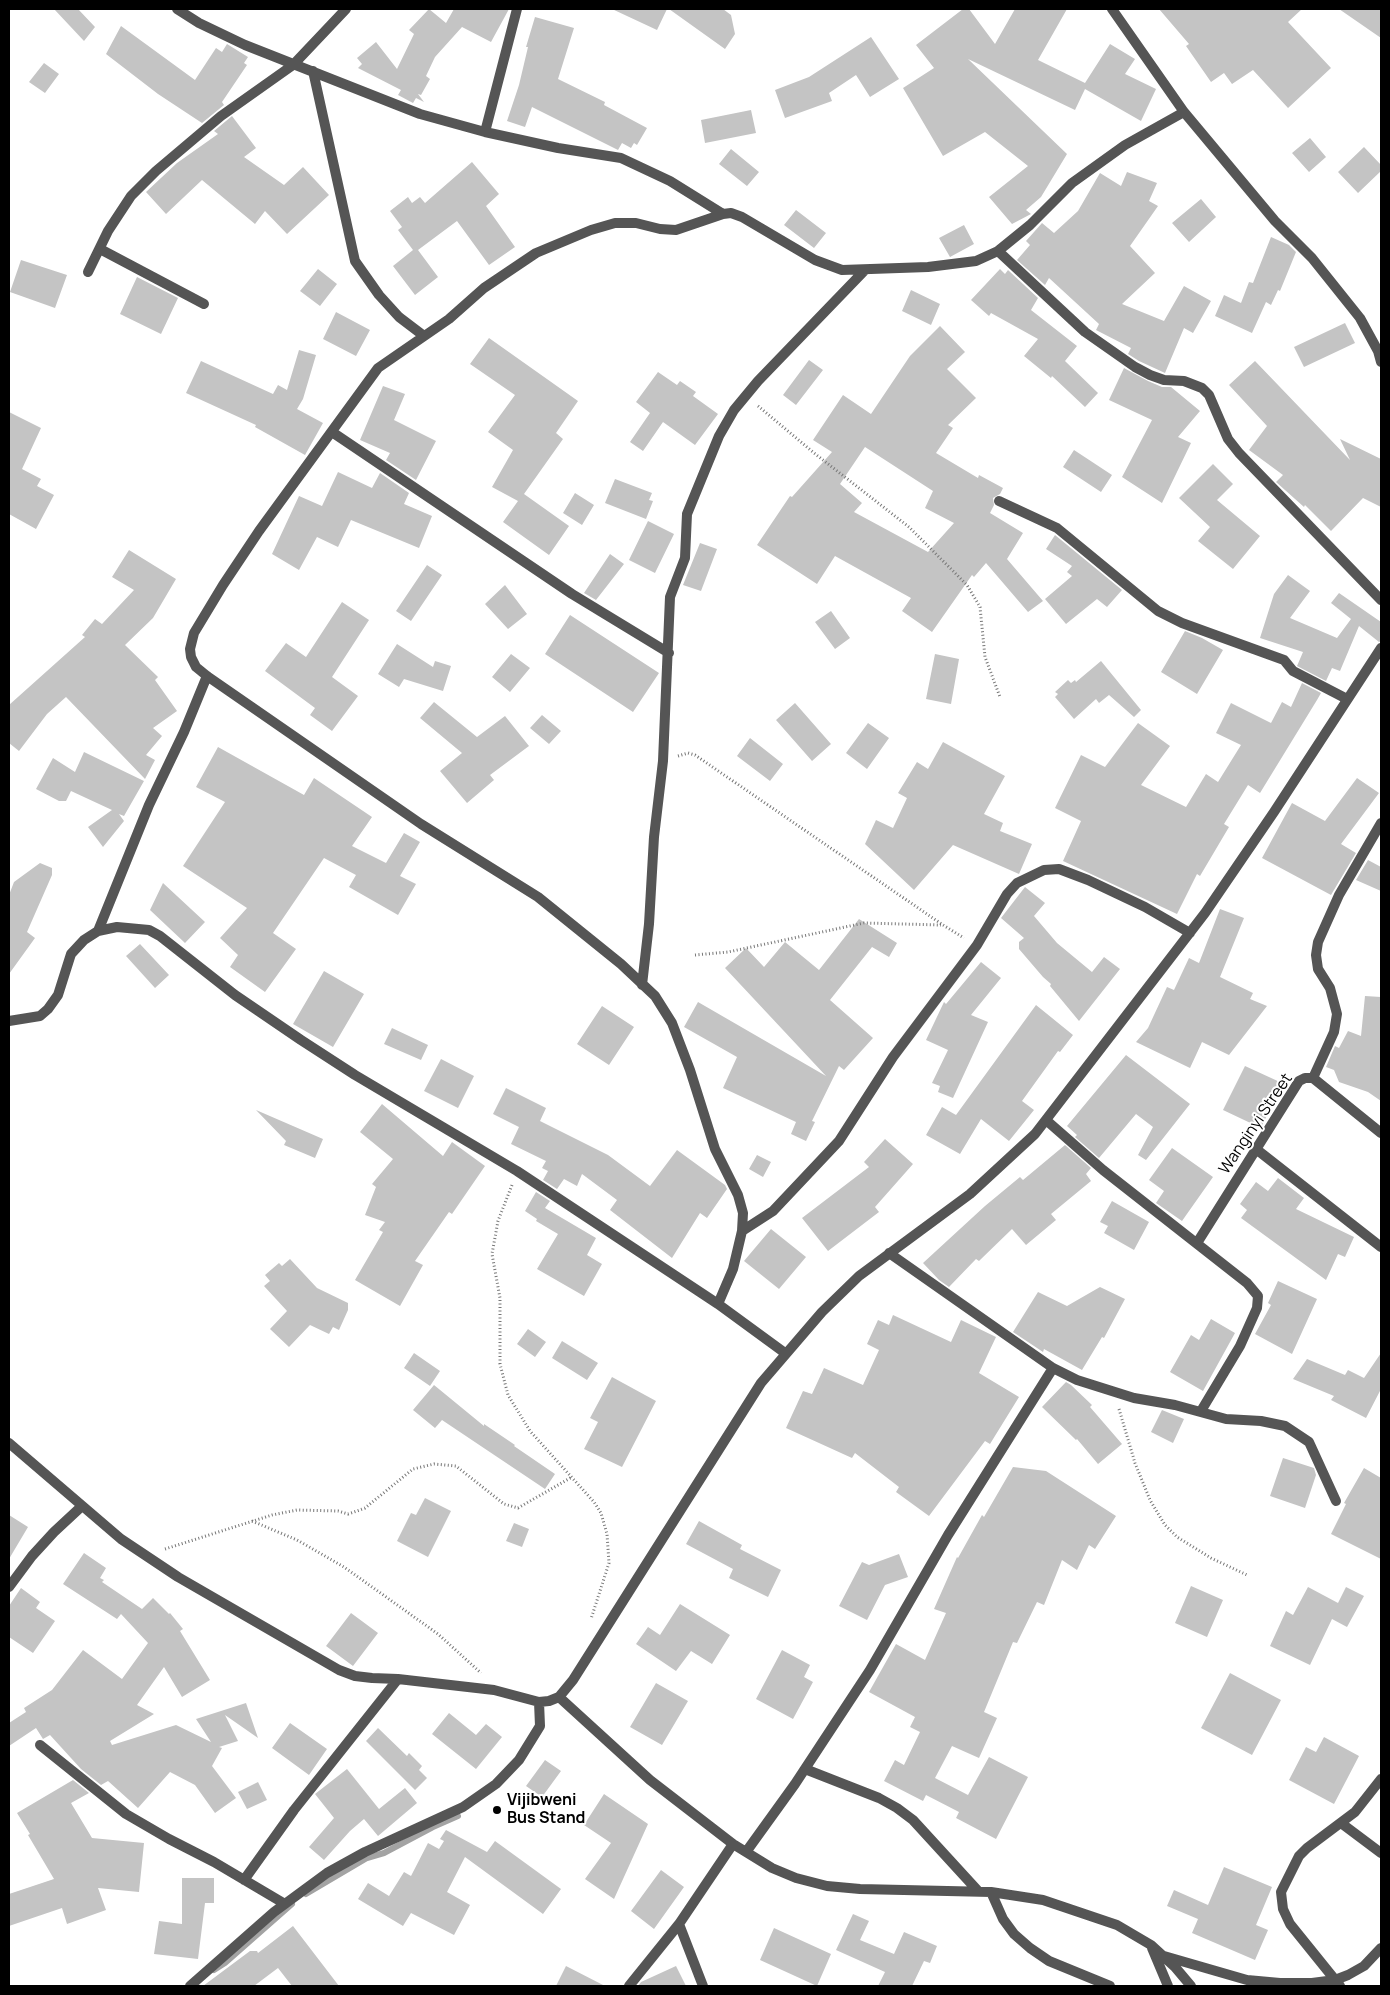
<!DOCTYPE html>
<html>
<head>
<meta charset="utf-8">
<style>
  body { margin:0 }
  #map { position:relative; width:1390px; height:1995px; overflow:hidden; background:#fff; font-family:Manrope,sans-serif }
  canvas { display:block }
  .frame { position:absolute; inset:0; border:10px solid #000; pointer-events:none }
</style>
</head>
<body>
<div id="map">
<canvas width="1390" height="1995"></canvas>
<div class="frame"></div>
</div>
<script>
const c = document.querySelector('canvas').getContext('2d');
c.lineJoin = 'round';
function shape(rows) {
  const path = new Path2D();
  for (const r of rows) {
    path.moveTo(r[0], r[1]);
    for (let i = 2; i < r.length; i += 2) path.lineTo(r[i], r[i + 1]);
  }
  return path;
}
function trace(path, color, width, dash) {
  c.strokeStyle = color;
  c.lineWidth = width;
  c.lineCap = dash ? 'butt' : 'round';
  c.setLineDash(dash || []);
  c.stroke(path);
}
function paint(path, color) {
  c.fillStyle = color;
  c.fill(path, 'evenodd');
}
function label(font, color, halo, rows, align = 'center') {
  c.font = font + ' Manrope,sans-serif';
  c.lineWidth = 4;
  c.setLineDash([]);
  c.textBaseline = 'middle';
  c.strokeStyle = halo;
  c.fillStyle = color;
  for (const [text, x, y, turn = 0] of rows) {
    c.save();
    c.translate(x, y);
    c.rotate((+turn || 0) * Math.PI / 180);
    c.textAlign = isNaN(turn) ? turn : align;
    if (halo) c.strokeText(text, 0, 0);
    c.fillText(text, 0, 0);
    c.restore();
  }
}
trace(shape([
  [306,1894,367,1858,384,1853,433,1827,458,1816],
  [214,1970,225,1963,292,1904]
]), '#a3a3a3', 6);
paint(shape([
  [54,9,78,9,95,27,84,41],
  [429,9,446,23,454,9,509,9,491,42,462,27,435,57,426,76,430,79,421,95,418,94,424,102,416,98,413,103,398,95,401,90,358,68,362,64,357,58,376,42,397,69,414,34,409,30],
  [612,9,667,9,657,30],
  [669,9,723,9,731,15,735,34,725,49],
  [963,9,969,9,995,44,1015,9,1067,9,1038,60,1085,83,1110,44,1135,59,1125,74,1156,89,1141,121,1085,89,1075,110,968,59,1067,154,1041,197,1026,210,1031,214,1012,224,989,197,1028,166,985,132,943,156,903,88,934,68,916,45],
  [1159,9,1302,9,1288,22,1331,68,1288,108,1253,70,1232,84,1224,73,1211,82,1186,46,1189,44],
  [1339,9,1381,9,1381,38],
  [535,17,574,28,558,79,605,102,604,105,647,128,637,145,634,143,631,148,622,143,618,150,532,107,525,127,507,121,519,85,528,47,526,47],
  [121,26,195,80,216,48,222,52,227,44,248,57,244,63,247,65,222,102,224,105,202,123,158,94,106,54],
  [871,37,899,79,870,97,856,75,829,93,832,101,785,118,775,90,809,77],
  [44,63,59,74,45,93,29,82],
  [751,110,756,133,705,143,701,120],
  [232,116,256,148,244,157,284,185,303,167,329,195,287,234,265,211,255,224,202,180,166,214,146,192,177,163,218,134,214,131],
  [1310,138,1326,157,1309,172,1292,153],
  [1364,147,1381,165,1381,171,1358,193,1338,172],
  [731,149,759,172,747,186,719,164],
  [472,162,499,194,486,206,515,247,489,265,457,221,418,250,438,277,415,295,393,266,413,250,398,230,402,227,390,211,408,197,412,203,420,197,425,203],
  [1127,172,1157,183,1149,201,1158,206,1130,246,1155,273,1122,304,1164,321,1184,286,1211,301,1193,333,1184,328,1165,373,1139,361,1128,354,1131,348,1096,330,1099,324,1049,278,1045,285,1017,260,1030,245,1026,241,1042,223,1054,233,1078,211,1100,173,1121,186],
  [1201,199,1216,217,1189,242,1172,223],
  [796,210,826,233,814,248,784,225],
  [964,225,974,244,950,257,939,238],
  [1271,237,1289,245,1296,252,1280,291,1278,290,1271,305,1266,302,1252,333,1215,316,1224,295,1241,303,1249,282,1253,283],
  [21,260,67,275,55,308,10,292],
  [318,269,337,284,320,306,300,291],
  [1000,269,1005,274,1008,270,1038,298,1031,310,1077,346,1065,361,1098,393,1085,407,1052,376,1051,378,1024,356,1038,339,991,313,989,316,971,300],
  [137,277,178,298,161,334,120,314],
  [911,290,940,304,931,325,902,311],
  [336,312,370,330,356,356,323,339],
  [1345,323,1355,343,1304,367,1294,347],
  [940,326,965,352,947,369,976,398,948,425,953,428,936,453,978,478,979,475,1003,488,1000,494,993,498,994,505,990,513,1023,533,1007,559,1043,601,1028,612,986,563,974,577,972,575,932,632,902,611,911,598,835,556,817,584,757,545,790,496,792,497,832,452,813,440,843,395,871,414,910,356],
  [865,447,933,491,925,508,954,523,928,552,854,512,862,503,840,484],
  [489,338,578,401,556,433,563,439,524,494,569,526,549,555,503,522,518,501,492,487,513,450,488,432,515,395,470,364],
  [299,350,316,355,303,399,297,409,323,423,305,455,255,427,256,425,186,393,201,361,273,394,278,385,287,390],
  [809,360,823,370,796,405,783,395],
  [1255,361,1350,460,1340,439,1381,459,1381,507,1363,498,1331,531,1305,505,1304,507,1276,482,1283,475,1249,450,1267,426,1229,385],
  [1124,368,1148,381,1162,387,1171,387,1200,411,1178,437,1191,443,1162,503,1122,477,1152,420,1109,400],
  [658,372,677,385,680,381,696,392,693,396,718,414,695,445,663,422,643,451,630,442,650,413,636,402],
  [383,386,405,394,394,420,436,441,416,480,386,460,390,453,360,440],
  [9,412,41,428,22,469,41,479,37,486,54,495,36,529,9,514],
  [1074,450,1112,475,1101,492,1063,467],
  [1213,464,1233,484,1217,500,1260,536,1233,569,1198,541,1210,527,1179,498],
  [338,472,372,488,380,473,409,493,404,504,432,516,419,548,351,520,338,547,317,537,299,570,272,554,299,496,322,506],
  [615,479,652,493,649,500,653,501,646,519,605,503],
  [575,493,594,505,582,525,563,513],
  [648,521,674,534,655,573,629,560],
  [1055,535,1122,590,1107,607,1097,599,1066,624,1045,599,1072,576,1067,572,1072,566,1046,549],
  [700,543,717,549,701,591,683,585],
  [129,550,176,579,153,618,125,645,158,677,155,680,177,711,153,728,162,736,146,755,155,760,145,779,66,697,47,714,19,751,9,743,9,705,85,637,82,635,95,619,102,624,134,590,112,577],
  [610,554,624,564,596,600,584,593],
  [427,565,442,575,411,621,396,611],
  [1288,575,1310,591,1290,618,1337,638,1351,619,1331,603,1339,593,1381,622,1381,641,1379,642,1359,626,1340,671,1332,668,1326,681,1297,666,1303,652,1260,638,1274,594],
  [505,585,527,614,508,629,485,604],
  [342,602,369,620,332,677,358,696,332,731,310,715,315,708,265,671,286,643,306,657],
  [831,611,850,638,835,649,815,622],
  [570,615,659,673,633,712,545,654],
  [1185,631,1202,638,1223,650,1197,694,1161,672],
  [397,644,433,667,435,661,451,666,443,691,404,679,399,687,378,674],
  [511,654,530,668,510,692,492,677],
  [935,654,959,659,951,704,926,699],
  [1101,661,1141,710,1134,717,1109,695,1099,703,1096,699,1074,719,1055,697,1058,694,1055,692,1068,680,1071,683,1075,680,1076,682],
  [1302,683,1321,693,1317,700,1260,793,1248,785,1224,824,1229,827,1200,876,1197,874,1177,914,1063,861,1081,821,1055,808,1081,755,1105,767,1138,723,1170,746,1141,785,1186,807,1206,774,1218,782,1241,745,1216,733,1231,703,1271,723,1282,702,1291,707],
  [434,702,477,737,505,716,529,746,490,775,494,780,467,803,440,771,462,753,420,718],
  [795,703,831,744,812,761,776,720],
  [542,715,561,731,549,744,530,728],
  [868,723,889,738,867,769,846,753],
  [750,738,783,764,770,781,737,756],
  [943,742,1005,776,984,814,1003,823,1000,831,1032,844,1019,874,953,845,914,890,865,844,876,820,893,828,907,798,898,793,917,762,928,769],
  [218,747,304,795,314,778,372,817,352,846,386,863,404,833,420,842,400,876,416,884,398,915,349,887,356,875,324,858,273,933,296,949,265,992,230,967,238,955,220,938,247,908,183,866,225,802,196,787],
  [84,752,144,781,124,816,119,814,124,821,103,847,88,827,112,810,71,791,66,801,59,801,36,789,53,758,75,772],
  [1357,778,1379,793,1341,844,1356,853,1331,895,1262,858,1292,803,1325,821],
  [1368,860,1381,867,1381,891,1356,880],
  [40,863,52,868,52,875,27,932,35,938,9,974,9,895,14,882],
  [163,883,205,922,185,943,150,910],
  [1025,887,1045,903,1034,916,1057,943,1092,972,1104,957,1120,969,1079,1021,1050,986,1051,984,1043,977,1019,949,1019,942,1024,938,1001,918],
  [1220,909,1244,918,1220,977,1253,993,1250,999,1267,1006,1229,1055,1202,1042,1190,1068,1136,1042,1148,1028,1167,987,1174,990,1189,958,1199,963],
  [859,919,897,943,889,957,872,947,830,1000,873,1038,844,1070,839,1066,812,1121,815,1122,806,1141,791,1134,796,1122,723,1088,737,1057,684,1027,698,1002,826,1076,725,968,746,948,764,967,785,942,819,970],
  [140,944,169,975,155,988,126,956],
  [981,962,1001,978,971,1015,988,1022,953,1098,938,1092,940,1086,932,1083,948,1050,926,1040,944,1002,946,1004],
  [324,971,364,994,333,1047,293,1024],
  [1365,996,1381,997,1381,1101,1368,1092,1339,1082,1334,1070,1326,1067,1335,1046,1339,1048,1348,1031,1361,1036],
  [1036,1005,1073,1035,1060,1052,1058,1051,1022,1101,1034,1110,1009,1141,981,1119,960,1154,926,1135,942,1107,956,1115],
  [602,1006,634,1027,609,1065,577,1044],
  [392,1028,428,1045,421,1060,384,1044],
  [1126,1055,1190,1104,1146,1160,1138,1155,1153,1127,1136,1114,1099,1158,1075,1137,1077,1135,1067,1126],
  [441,1059,474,1076,458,1108,424,1091],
  [1245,1066,1282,1083,1261,1128,1223,1110],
  [506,1088,546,1108,540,1121,608,1155,650,1186,677,1150,725,1185,727,1189,707,1218,700,1213,672,1258,610,1210,617,1200,582,1174,577,1186,564,1179,557,1189,543,1180,548,1171,542,1168,546,1161,511,1144,519,1127,493,1114],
  [382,1104,443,1156,452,1142,485,1166,452,1214,449,1212,415,1261,423,1265,400,1306,355,1280,383,1232,379,1230,385,1222,365,1215,376,1187,372,1184,393,1159,360,1132],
  [256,1110,323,1139,315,1158,284,1145,286,1141],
  [885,1139,913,1164,875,1207,879,1212,828,1251,802,1218,869,1167,864,1162],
  [1065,1145,1091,1168,1086,1174,1091,1181,1051,1214,1056,1220,1026,1245,1012,1229,979,1261,976,1259,949,1287,939,1280,923,1263,985,1206,1020,1177,1023,1180],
  [1172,1148,1213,1177,1182,1221,1156,1203,1164,1191,1149,1180],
  [757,1155,771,1162,763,1177,749,1169],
  [1278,1178,1304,1198,1296,1209,1354,1237,1345,1257,1338,1254,1326,1280,1241,1218,1247,1210,1240,1204,1256,1182,1268,1191],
  [536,1192,550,1201,545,1208,596,1238,587,1255,602,1264,584,1296,537,1269,558,1234,536,1221,537,1219,525,1211],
  [1112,1201,1149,1222,1134,1250,1104,1233,1108,1226,1100,1222],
  [771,1229,806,1257,779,1289,744,1261],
  [290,1259,317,1288,348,1303,348,1310,339,1330,333,1327,329,1334,310,1325,289,1347,270,1329,287,1311,264,1286,270,1281,265,1275,279,1263,282,1266],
  [1278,1281,1317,1299,1292,1354,1255,1334,1271,1305,1268,1303],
  [1100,1287,1125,1299,1104,1338,1102,1337,1082,1370,1044,1349,1043,1352,1013,1332,1038,1292,1067,1306],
  [893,1315,951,1342,961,1320,996,1337,979,1373,1019,1397,990,1444,985,1441,929,1516,896,1492,899,1487,855,1453,852,1458,786,1428,803,1391,812,1394,824,1368,863,1385,879,1350,867,1344,878,1320,889,1325],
  [1211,1319,1235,1333,1203,1391,1170,1372,1191,1335,1199,1340],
  [528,1329,546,1342,535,1357,517,1344],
  [562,1341,598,1363,587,1380,552,1358],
  [414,1353,440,1371,430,1386,404,1368],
  [1381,1353,1381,1389,1366,1418,1331,1400,1334,1396,1293,1379,1307,1359,1345,1375,1348,1370,1364,1378],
  [612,1377,656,1401,622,1467,584,1449,598,1422,590,1418],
  [1066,1382,1071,1385,1092,1405,1090,1407,1122,1444,1098,1464,1077,1439,1076,1440,1042,1407],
  [434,1385,484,1426,484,1424,515,1445,514,1446,555,1474,545,1489,442,1420,435,1428,413,1410],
  [1162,1410,1184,1419,1173,1443,1151,1432],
  [1283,1458,1314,1468,1316,1475,1305,1508,1270,1496],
  [1013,1467,1046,1471,1116,1516,1095,1549,1089,1545,1077,1570,1062,1560,1044,1605,1037,1602,1017,1643,1013,1642,984,1712,997,1718,979,1758,952,1746,935,1778,968,1795,989,1757,1028,1777,996,1839,956,1818,959,1812,926,1795,923,1801,884,1781,895,1760,904,1765,920,1732,910,1727,915,1717,869,1692,896,1644,925,1660,946,1613,934,1609,957,1557,958,1558,982,1515,984,1517],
  [1364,1468,1381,1478,1381,1559,1331,1534,1346,1504,1344,1503],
  [425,1498,451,1511,428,1557,397,1541,411,1513,416,1515],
  [9,1515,28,1527,9,1559],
  [699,1521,742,1545,740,1549,781,1570,768,1597,729,1578,733,1569,686,1544],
  [514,1523,529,1529,522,1547,506,1541],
  [84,1553,106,1568,100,1578,104,1580,102,1582,142,1609,153,1598,169,1614,170,1613,183,1629,180,1631,210,1680,182,1697,164,1667,137,1705,154,1714,110,1741,112,1745,176,1725,211,1742,196,1719,246,1703,258,1738,225,1715,238,1741,219,1747,222,1748,212,1766,236,1798,215,1813,195,1785,170,1772,138,1808,108,1781,101,1785,81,1769,50,1735,43,1739,36,1728,9,1746,9,1723,26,1712,24,1708,52,1690,83,1650,122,1679,148,1643,121,1614,117,1619,63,1584],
  [899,1554,908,1577,885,1585,867,1620,839,1606,862,1562,869,1565],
  [1191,1586,1223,1600,1207,1637,1175,1623],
  [1308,1587,1338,1603,1346,1587,1364,1596,1347,1627,1332,1619,1310,1665,1270,1646,1286,1611,1293,1615],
  [21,1588,40,1602,36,1608,55,1621,33,1653,9,1637,9,1606],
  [680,1604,730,1635,712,1664,691,1651,676,1671,636,1644,648,1627,660,1635],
  [351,1613,378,1633,353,1666,326,1646],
  [782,1650,810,1665,804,1677,813,1682,793,1719,756,1699],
  [1230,1673,1281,1700,1252,1755,1201,1728],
  [656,1683,688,1701,662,1745,630,1727],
  [449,1713,476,1735,486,1724,502,1737,476,1769,432,1734],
  [290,1723,327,1749,309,1775,272,1748],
  [378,1728,407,1756,409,1753,422,1766,419,1770,427,1778,415,1790,366,1741],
  [1324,1737,1359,1756,1334,1804,1289,1780,1306,1747,1316,1752],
  [545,1760,561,1771,542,1797,526,1786],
  [347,1769,379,1809,405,1788,417,1803,378,1836,364,1819,350,1831,324,1860,309,1847,334,1818,315,1794],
  [73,1780,89,1793,71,1803,92,1838,144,1843,139,1892,98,1888,106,1910,67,1924,62,1908,9,1926,9,1894,54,1879,28,1835,30,1834,17,1813],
  [258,1782,267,1800,247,1809,238,1792],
  [604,1794,648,1824,614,1899,585,1879,611,1843,584,1825],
  [446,1830,487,1852,495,1841,561,1889,543,1914,465,1857,447,1892,470,1905,454,1935,411,1913,403,1926,358,1899,368,1883,389,1896,404,1872,411,1876,428,1843,439,1849,444,1841,440,1839],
  [1224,1867,1272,1887,1256,1925,1268,1930,1255,1960,1192,1933,1198,1919,1167,1906,1174,1890,1208,1905],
  [661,1870,684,1887,654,1929,631,1911],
  [182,1878,214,1878,214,1903,205,1903,198,1959,154,1954,159,1921,182,1924],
  [853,1914,869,1921,860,1940,894,1954,904,1932,937,1946,930,1963,924,1961,912,1986,878,1986,885,1972,836,1950],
  [293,1926,339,1986,292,1986,278,1968,254,1986,203,1986,250,1951,257,1951,258,1953],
  [774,1928,831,1954,817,1986,760,1960],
  [566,1966,605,1986,556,1986],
  [676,1966,686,1986,638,1986,641,1982]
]), '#c4c4c4');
trace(shape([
  [758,406,814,453,909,527,967,585,980,607,985,657,1000,697],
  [678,756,688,753,695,755,943,925,964,938],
  [695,955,728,952,864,923,941,925],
  [512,1185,498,1221,492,1254,500,1298,500,1364,508,1395,530,1431,594,1502,601,1513,607,1534,609,1563,591,1619],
  [1119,1409,1135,1463,1150,1500,1165,1525,1177,1537,1211,1558,1247,1575],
  [252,1521,297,1540,344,1567,438,1634,481,1673],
  [165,1549,272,1515,297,1510,338,1511,348,1514,357,1511,365,1508,413,1469,434,1464,456,1466,504,1504,518,1508,572,1477]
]), '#777', 3, [1, 2.5]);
trace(shape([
  [177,9,199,23,245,45,420,114,485,132,558,148,621,158,670,181,723,214],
  [1112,9,1184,112,1275,221,1312,258,1360,318,1378,351,1381,362],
  [313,71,355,261,379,295,399,317,424,336],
  [485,132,517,9],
  [100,249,204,304],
  [998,251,1085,332,1135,367,1150,375,1164,380,1184,381,1202,388,1209,395,1228,439,1239,453,1381,600],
  [88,272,108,231,131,196,156,171,221,116,293,65,346,9],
  [332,432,572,594,669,653],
  [999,501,1057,528,1158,611,1182,623,1284,660,1293,671,1347,699],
  [98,931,149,805,184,732,207,676],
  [642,985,649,924,654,837,663,761,670,597,685,558,687,514,719,436,734,410,758,381,865,270],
  [9,1021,40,1016,48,1009,58,995,71,954,84,940,98,931,117,927,149,930,160,936,235,995,301,1040,355,1075,517,1171,718,1304,785,1353],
  [1313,1078,1334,1032,1337,1014,1330,988,1318,969,1316,955,1318,942,1339,895,1381,823],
  [1046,1120,1103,1170,1247,1283,1258,1296,1257,1308,1240,1346,1201,1411],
  [1256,1149,1381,1247],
  [742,1231,773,1211,839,1141,893,1057,977,945,1007,894,1017,883,1044,870,1059,869,1088,880,1145,907,1190,933],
  [1197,1243,1299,1081,1305,1078,1313,1078,1381,1133],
  [889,1253,1053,1368,1077,1380,1134,1398,1175,1405,1226,1419,1261,1421,1285,1426,1309,1442,1336,1501],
  [718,1304,733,1269,742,1231,743,1213,738,1195,715,1149,690,1070,672,1023,655,996,621,964,538,897,421,824,207,676,196,667,191,657,190,649,194,633,223,585,259,531,378,368,449,319,484,288,536,253,591,230,615,223,636,223,660,229,676,230,723,214,731,213,742,217,815,260,842,270,928,267,976,261,998,251,1030,225,1072,183,1125,145,1184,112],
  [9,1443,121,1539,178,1577,339,1670,355,1676,372,1678,398,1679,494,1690,539,1702,549,1701,559,1697,573,1680,761,1383,822,1312,859,1276,970,1194,1035,1134,1205,913,1274,812,1381,648],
  [9,1587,32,1556,54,1532,82,1506],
  [559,1697,650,1780,733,1844,772,1868,796,1878,827,1886,860,1889,991,1892,1043,1900,1117,1925,1151,1945,1175,1967,1191,1986],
  [40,1745,126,1814,169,1839,214,1862,285,1904],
  [805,1769,879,1798,897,1808,913,1820,978,1891],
  [1341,1823,1381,1853],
  [746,1852,795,1784,870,1670,948,1535,1053,1368],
  [244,1880,294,1810,398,1679],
  [991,1892,1003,1919,1014,1934,1030,1948,1049,1961,1110,1986],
  [679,1924,703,1986],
  [1152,1948,1168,1986],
  [1164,1956,1247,1980,1280,1983,1312,1983,1335,1980,1348,1975,1364,1966,1381,1948],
  [190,1986,274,1912,327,1873,365,1852,463,1807,496,1784,519,1760,540,1726,539,1702],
  [629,1986,679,1924,733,1844],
  [1340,1986,1290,1924,1283,1909,1281,1892,1299,1856,1307,1848,1355,1812,1381,1779]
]), '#555', 10);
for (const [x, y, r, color] of [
  [497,1810,5,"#000"]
]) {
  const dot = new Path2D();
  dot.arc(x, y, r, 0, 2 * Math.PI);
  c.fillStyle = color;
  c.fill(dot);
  trace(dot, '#fff', 2);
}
label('16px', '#000', '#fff', [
  ["Wanginyi Street",1256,1124,-56]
]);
label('bold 16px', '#000', '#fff', [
  ["Vijibweni",507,1801],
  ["Bus Stand",507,1819]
], 'left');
</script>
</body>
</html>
